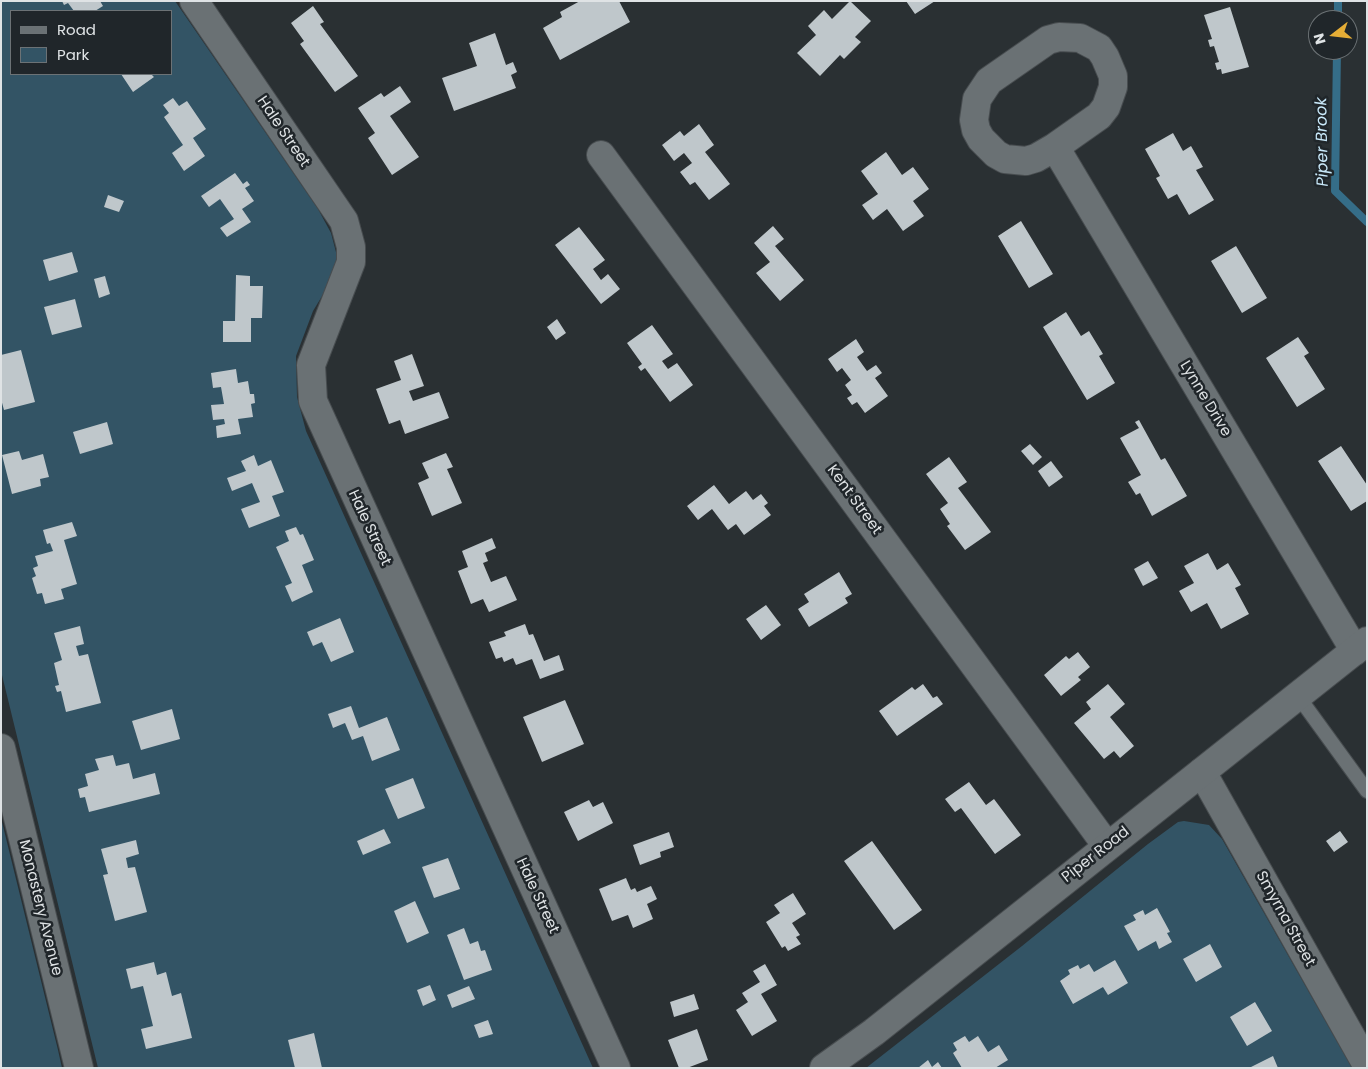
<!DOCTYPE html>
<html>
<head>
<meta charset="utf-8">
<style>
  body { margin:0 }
  #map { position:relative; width:1368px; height:1069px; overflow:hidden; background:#2a3033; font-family:Poppins,sans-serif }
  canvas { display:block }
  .frame { position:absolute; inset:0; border:2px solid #dfe3e5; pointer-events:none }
  .legend { position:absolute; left:10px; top:10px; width:162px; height:65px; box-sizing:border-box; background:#20262a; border:1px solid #6c7275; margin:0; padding:6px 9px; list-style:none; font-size:15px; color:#dfe3e5 }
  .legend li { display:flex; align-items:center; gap:10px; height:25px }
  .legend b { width:25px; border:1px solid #6c7275 }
  .north { position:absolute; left:1308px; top:10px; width:50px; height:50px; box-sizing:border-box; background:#20262a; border:1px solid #6c7275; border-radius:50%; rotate:254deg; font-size:14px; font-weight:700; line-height:20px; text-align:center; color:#dfe3e5 }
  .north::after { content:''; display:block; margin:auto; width:18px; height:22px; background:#e5ad36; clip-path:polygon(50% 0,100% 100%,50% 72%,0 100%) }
</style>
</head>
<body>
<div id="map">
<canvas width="1368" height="1069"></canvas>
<div class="frame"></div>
<ul class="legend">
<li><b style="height:6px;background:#6a7174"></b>Road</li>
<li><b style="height:14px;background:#335465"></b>Park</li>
</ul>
<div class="north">N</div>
</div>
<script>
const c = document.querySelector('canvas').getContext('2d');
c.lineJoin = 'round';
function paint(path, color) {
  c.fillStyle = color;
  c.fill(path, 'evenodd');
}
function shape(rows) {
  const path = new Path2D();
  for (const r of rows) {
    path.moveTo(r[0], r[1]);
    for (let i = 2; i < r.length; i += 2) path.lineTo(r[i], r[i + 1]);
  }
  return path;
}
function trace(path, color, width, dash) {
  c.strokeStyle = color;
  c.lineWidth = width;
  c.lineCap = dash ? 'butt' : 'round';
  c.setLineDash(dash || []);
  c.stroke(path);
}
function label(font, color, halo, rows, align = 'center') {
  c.font = font + ' Poppins,sans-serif';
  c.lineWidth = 5;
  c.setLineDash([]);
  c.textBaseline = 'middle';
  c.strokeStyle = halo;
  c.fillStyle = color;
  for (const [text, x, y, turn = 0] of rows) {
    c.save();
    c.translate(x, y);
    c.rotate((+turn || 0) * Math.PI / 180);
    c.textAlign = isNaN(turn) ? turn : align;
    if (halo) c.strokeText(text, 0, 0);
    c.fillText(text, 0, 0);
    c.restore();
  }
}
paint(shape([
  [1,1,175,1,318,209,331,233,337,256,336,265,333,278,313,311,296,356,297,397,306,431,593,1068,98,1068,1,671],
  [11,11,171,11,171,74,11,74],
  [1,818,58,1050,62,1068,1,1068],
  [1184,821,1209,825,1222,839,1352,1068,866,1068,1022,946,1148,844,1178,822]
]), '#335465');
trace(shape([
  [1338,20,1338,1],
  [1337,50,1335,191,1367,222]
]), '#356d88', 8);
paint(shape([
  [62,1,100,1,103,6,95,11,74,11,68,3,64,5],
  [580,1,619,1,630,22,560,60,543,28,562,17,560,12],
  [850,1,871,21,855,37,861,42,844,59,840,55,820,76,797,53,816,35,808,26,824,10,832,19],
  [906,1,935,1,915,14],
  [313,6,324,22,320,24,358,76,335,92,300,44,304,41,291,23],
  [1230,7,1249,67,1222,74,1221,69,1217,70,1215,63,1219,62,1214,46,1210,47,1208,40,1212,39,1204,15],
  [495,33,506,65,513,62,517,72,511,75,516,88,454,111,442,78,477,66,469,43],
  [121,74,151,74,154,77,133,92],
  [400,86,411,102,390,116,419,157,392,175,368,138,375,133,358,108,381,93,384,97],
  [173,98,179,106,187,101,206,129,193,138,205,156,184,171,172,153,183,145,164,117,169,113,163,105],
  [699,124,714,145,705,152,730,184,709,200,695,182,690,185,680,172,692,163,684,153,674,161,662,145,680,131,684,136],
  [1173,133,1183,151,1191,146,1203,167,1196,170,1214,200,1189,215,1177,194,1168,199,1156,178,1160,176,1145,149],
  [886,152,902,175,913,167,929,189,913,201,924,216,903,231,887,209,873,220,862,205,878,194,861,171],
  [235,173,243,184,247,181,250,185,245,188,254,201,242,209,251,222,227,237,220,228,234,219,220,199,209,207,201,196],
  [108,195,124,201,119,212,104,207],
  [1021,221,1053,274,1029,288,998,236],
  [773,226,784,239,775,246,804,280,780,301,756,273,770,262,754,243],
  [579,227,605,260,593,269,601,280,608,274,620,289,601,304,555,245],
  [1236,246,1267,298,1242,313,1211,261],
  [72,252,78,272,49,281,43,260],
  [236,275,250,276,250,286,263,286,262,318,251,318,251,342,223,342,223,321,235,321],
  [105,276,110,294,99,298,94,279],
  [75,299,82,327,52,335,44,307],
  [1066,312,1081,336,1089,331,1103,354,1099,356,1115,383,1087,400,1043,327],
  [557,319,566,333,556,340,547,327],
  [652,325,673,354,662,361,668,369,677,363,693,385,670,402,645,368,641,371,638,367,642,364,627,343],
  [1298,337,1309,353,1304,356,1325,389,1297,407,1266,358],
  [856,339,864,352,857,357,867,371,876,365,882,373,875,378,888,396,865,413,857,402,852,405,847,398,852,395,845,385,851,380,842,368,837,372,828,359],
  [21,350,35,402,4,410,1,399,1,355],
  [412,354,424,386,409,391,413,401,439,392,449,418,405,434,400,420,389,424,376,389,401,380,394,361],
  [236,369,238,383,248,381,250,394,254,394,255,403,251,404,253,417,238,419,241,434,217,438,216,426,225,424,224,419,213,420,211,405,224,404,221,387,213,388,211,373],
  [1139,420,1161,460,1165,458,1187,496,1152,516,1140,493,1136,495,1128,482,1141,475,1120,438,1139,428,1135,422],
  [107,422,113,444,80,454,73,432],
  [1030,444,1042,457,1033,465,1021,451],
  [1341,446,1367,485,1367,501,1351,511,1318,461],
  [19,451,22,460,43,454,49,477,40,479,41,486,12,494,2,455],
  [446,453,453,467,447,469,462,503,432,516,418,483,429,478,422,463],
  [254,455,258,466,271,460,284,492,272,496,280,516,249,528,241,509,260,502,252,483,232,491,227,478,246,471,241,461],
  [949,457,967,482,958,488,991,532,965,550,947,526,950,524,940,509,948,503,926,474],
  [1051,461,1063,477,1049,487,1038,471],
  [714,485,729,504,746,491,753,500,761,494,768,503,764,506,771,515,744,535,736,524,728,530,712,509,698,520,687,506],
  [72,522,77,536,64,540,77,584,61,589,64,599,45,604,42,593,37,594,32,578,36,576,33,568,38,566,35,556,53,551,50,543,47,544,43,530],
  [296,527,300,535,303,534,314,560,302,565,313,592,292,602,285,586,292,583,276,547,289,541,285,531],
  [492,538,496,548,485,553,488,561,483,563,491,582,506,576,517,600,489,612,483,599,471,604,458,571,468,567,462,551],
  [1208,553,1217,570,1228,563,1241,585,1235,588,1249,614,1221,629,1207,603,1191,612,1179,591,1194,583,1184,566],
  [1148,561,1158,578,1143,586,1134,569],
  [839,572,852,594,845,598,848,603,809,627,798,609,809,602,804,594],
  [766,605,781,625,761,640,746,619],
  [340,618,354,652,331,662,322,642,313,646,307,632],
  [525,624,529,635,533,634,544,661,559,655,564,670,540,679,532,659,516,665,513,658,504,662,502,657,496,659,489,642,506,636,504,632],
  [80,626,84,644,76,646,79,656,88,654,101,703,66,712,61,691,57,692,55,686,59,685,54,663,62,660,54,633],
  [1078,652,1090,667,1078,677,1081,680,1061,696,1044,675,1066,656,1069,659],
  [923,684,933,698,937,696,943,704,897,736,879,711,912,687,915,690],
  [1108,684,1125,704,1110,717,1134,746,1120,758,1114,751,1104,759,1074,723,1091,709,1086,702],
  [565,700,584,744,542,762,523,717],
  [351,706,359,728,387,717,400,750,372,761,363,736,352,740,345,723,333,728,328,714],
  [172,709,180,739,141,750,132,721],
  [113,755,116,766,129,763,133,779,155,773,160,794,89,812,85,797,80,798,78,789,88,786,85,774,99,770,95,759],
  [413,778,425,808,398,819,385,789],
  [969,782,986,805,994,799,1021,835,995,854,961,808,955,812,945,799],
  [589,800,593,807,603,802,613,823,578,841,564,812],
  [384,829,391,843,363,855,357,841],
  [1340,831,1348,842,1334,852,1326,841],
  [669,832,674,847,660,852,661,857,640,865,633,845],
  [136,840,139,854,126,858,128,868,135,867,147,912,115,921,103,875,108,874,101,849],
  [872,841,922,910,894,930,844,861],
  [448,858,460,889,434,898,422,867],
  [626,878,631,890,635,888,637,892,651,886,657,899,647,904,653,919,633,928,628,915,612,921,599,889],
  [793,893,806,914,792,923,800,935,796,937,801,944,788,951,785,946,782,948,766,922,780,913,774,905],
  [415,901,429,933,407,943,394,911],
  [1157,908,1170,932,1167,933,1172,942,1159,949,1156,941,1138,951,1124,926,1136,920,1133,915,1143,910,1145,915],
  [464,928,470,944,478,941,481,951,485,950,492,970,464,980,447,935],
  [1210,944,1222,967,1196,982,1183,959],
  [1115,960,1128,983,1108,995,1103,987,1073,1004,1060,981,1070,974,1068,970,1078,965,1080,969,1089,964,1094,972],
  [154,962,157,975,166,972,172,996,181,993,192,1038,146,1049,141,1029,153,1026,143,986,131,989,126,969],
  [765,964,777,985,761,994,777,1021,752,1036,736,1010,748,1002,742,993,760,982,753,971],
  [430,985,436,1000,423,1006,417,990],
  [469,986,475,999,452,1008,447,995],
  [694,994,699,1009,674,1017,670,1002],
  [1255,1002,1272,1031,1247,1046,1230,1017],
  [488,1020,493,1034,479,1038,474,1025],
  [697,1029,708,1060,687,1068,679,1068,668,1040],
  [314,1033,322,1068,295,1068,288,1040],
  [965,1036,969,1042,978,1036,988,1052,999,1045,1008,1060,995,1068,962,1068,953,1053,957,1050,953,1043],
  [1273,1056,1278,1068,1249,1068],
  [928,1060,932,1067,938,1062,942,1068,918,1068]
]), '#bfc7cb');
const service = shape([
  [1298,696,1367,791]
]);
const minor = shape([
  [194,1,344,221,351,247,351,262,311,365,313,401,616,1068],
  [1055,147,1036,158,1026,161,1005,159,996,154,981,139,976,130,974,120,977,99,989,81,1048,40,1059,37,1080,38,1099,48,1105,57,1113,76,1113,87,1106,107,1099,116,1055,147,1355,651],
  [601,155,1107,846],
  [1,748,79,1068],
  [1202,772,1367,1065]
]);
const secondary = shape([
  [824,1068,874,1032,1367,641]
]);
trace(service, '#484d50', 16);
trace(minor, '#484d50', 30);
trace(secondary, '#484d50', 30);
trace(service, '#6a7174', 14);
trace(minor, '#6a7174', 28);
trace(secondary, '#6a7174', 28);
label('15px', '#dfe3e5', '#20262a', [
  ["Hale Street",283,132,56],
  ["Lynne Drive",1205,399,59],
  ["Kent Street",854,500,54],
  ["Hale Street",369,528,65],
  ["Piper Road",1096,855,-38],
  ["Hale Street",537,896,65],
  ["Monastery Avenue",40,908,76],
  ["Smyrna Street",1285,919,61]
]);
label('italic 16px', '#caeafb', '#20262a', [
  ["Piper Brook",1323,142,-91]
]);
</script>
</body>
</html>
